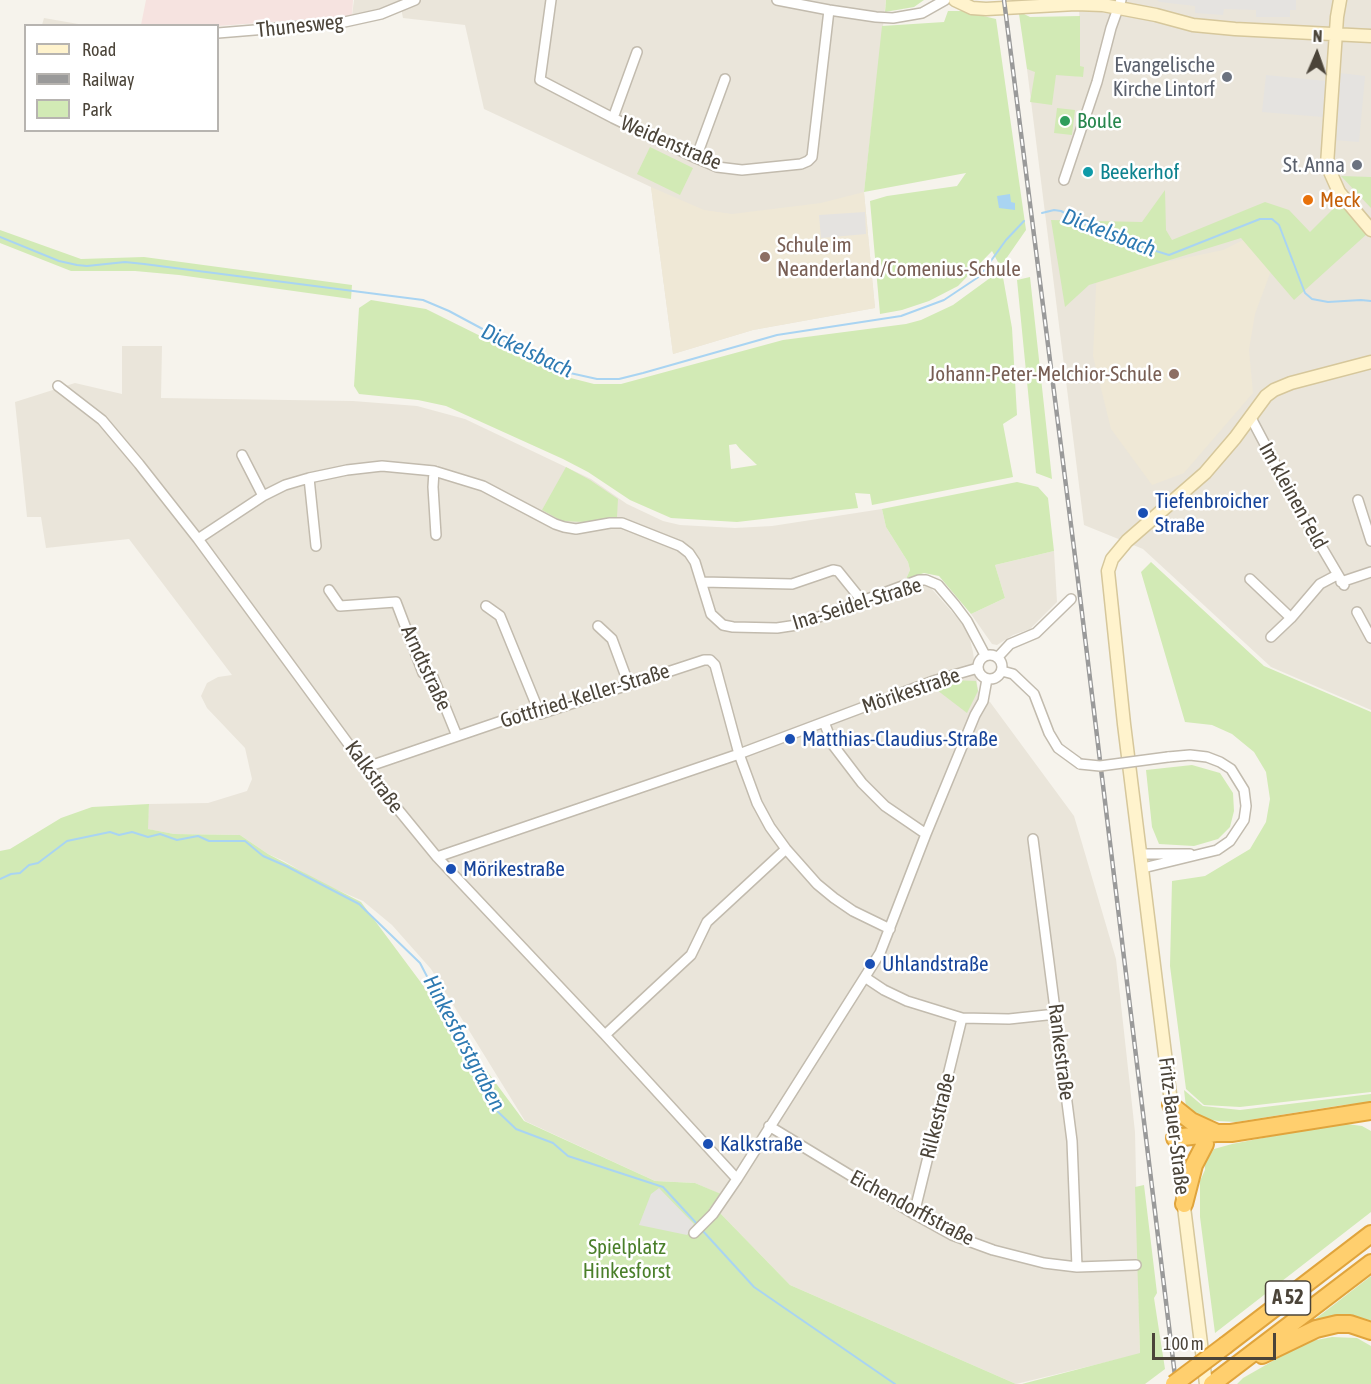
<!DOCTYPE html>
<html>
<head>
<meta charset="utf-8">
<style>
  body { margin:0 }
  #map { position:relative; width:1371px; height:1384px; overflow:hidden; background:#f6f3ec; font-family:"Asap Condensed",sans-serif }
  canvas { display:block }
  .legend { position:absolute; left:24px; top:24px; width:195px; height:108px; box-sizing:border-box; background:#fff; border:2px solid #b7b4b0; margin:0; padding:8px 10px; list-style:none; font-size:18px; color:#4b4439 }
  .legend li { display:flex; align-items:center; gap:12px; height:30px }
  .legend b { width:30px; border:2px solid #b7b4b0 }
  .north { position:absolute; left:1287px; top:24px; width:60px; height:60px; -webkit-text-stroke:4px #fff; paint-order:stroke; rotate:2deg; font-size:16px; font-weight:700; line-height:24px; text-align:center; color:#4b4439 }
  .north::after { content:''; display:block; margin:auto; width:21px; height:27px; background:#4b4439; clip-path:polygon(50% 0,100% 100%,50% 72%,0 100%) }
  .scale { position:absolute; left:1152px; top:1333px; width:124px; height:27px; box-sizing:border-box; border:3px solid #4b4439; border-top:0; padding-left:8px; font-size:18px; line-height:21px; white-space:nowrap; color:#4b4439; -webkit-text-stroke:4px #fff; paint-order:stroke }
</style>
</head>
<body>
<div id="map">
<canvas width="1371" height="1384"></canvas>
<ul class="legend">
<li><b style="height:8px;background:#fff3cd"></b>Road</li>
<li><b style="height:8px;background:#9a9a9a"></b>Railway</li>
<li><b style="height:16px;background:#d2eab5"></b>Park</li>
</ul>
<div class="north">N</div>
<div class="scale">100 m</div>
</div>
<script>
const c = document.querySelector('canvas').getContext('2d');
c.lineJoin = 'round';
function paint(path, color) {
  c.fillStyle = color;
  c.fill(path, 'evenodd');
}
function shape(rows) {
  const path = new Path2D();
  for (const r of rows) {
    if (r.length === 3) {
      path.moveTo(r[0] + r[2], r[1]);
      path.arc(r[0], r[1], r[2], 0, 2 * Math.PI);
      continue;
    }
    path.moveTo(r[0], r[1]);
    for (let i = 2; i < r.length; i += 2) path.lineTo(r[i], r[i + 1]);
  }
  return path;
}
function trace(path, color, width, dash) {
  c.strokeStyle = color;
  c.lineWidth = width;
  c.lineCap = dash ? 'butt' : 'round';
  c.setLineDash(dash || []);
  c.stroke(path);
}
function label(font, color, halo, rows, align = 'center') {
  c.font = font + ' "Asap Condensed",sans-serif';
  c.lineWidth = 5;
  c.setLineDash([]);
  c.textBaseline = 'middle';
  c.strokeStyle = halo;
  c.fillStyle = color;
  for (const [text, x, y, turn = 0] of rows) {
    c.save();
    c.translate(x, y);
    c.rotate((+turn || 0) * Math.PI / 180);
    c.textAlign = isNaN(turn) ? turn : align;
    if (halo) c.strokeText(text, 0, 0);
    c.fillText(text, 0, 0);
    c.restore();
  }
}
paint(shape([
  [354,0,886,0,864,192,875,308,753,330,673,354,651,187,484,109,465,25,403,18,400,3,352,16],
  [1079,0,1371,0,1371,710,1271,667,1143,549,1084,525,1027,69,1083,77,1080,67],
  [44,18,84,25,42,25],
  [122,346,162,346,161,398,353,401,417,406,465,419,591,479,627,504,663,521,680,525,735,528,772,526,882,509,886,527,908,562,910,570,906,579,913,589,924,585,930,587,961,622,969,635,973,652,978,691,990,702,1074,816,1116,959,1135,1132,1140,1354,1016,1384,790,1285,720,1213,729,1198,695,1183,655,1181,525,1121,431,969,392,925,363,901,321,883,284,861,268,854,240,835,174,834,147,829,149,804,208,803,247,791,252,779,245,748,207,708,201,696,207,683,218,677,232,675,129,539,46,548,41,517,27,517,15,402,75,383,122,394],
  [1054,551,1057,602,1030,629,1013,635,997,645,992,644,971,614,1005,598,995,565]
]), '#eae5da');
paint(shape([
  [651,187,704,210,732,214,821,203,864,192,875,308,753,330,673,354],
  [1265,229,1279,249,1255,314,1249,350,1253,393,1184,473,1152,485,1111,429,1093,356,1097,267,1115,246,1171,261,1223,250]
]), '#efe8d6');
paint(shape([
  [146,0,353,0,352,16,218,26,141,25]
]), '#f6e3e0');
paint(shape([
  [886,0,924,0,914,7,885,12],
  [948,11,962,11,996,19,1026,230,1001,266,1012,328,1017,415,1003,424,1013,477,872,505,870,494,855,493,858,508,737,522,671,518,630,500,588,472,563,459,446,406,418,400,359,394,354,386,359,308,371,300,426,309,559,375,594,384,621,384,783,340,906,324,921,320,953,305,990,278,1000,266,992,251,958,286,929,301,902,310,880,314,870,201,887,196,957,186,966,173,864,192,882,26,944,22],
  [736,444,740,449,757,465,731,469,729,445],
  [1019,14,1024,14,1030,17,1080,16,1080,66,1084,67,1083,77,1056,75,1052,105,1030,102,1035,72,1027,69],
  [1057,108,1075,110,1072,135,1054,133],
  [650,147,693,168,680,195,637,174],
  [1341,176,1371,177,1371,208],
  [1165,190,1166,230,1172,240,1265,202,1289,210,1310,232,1341,201,1368,233,1294,300,1241,238,1089,285,1065,307,1051,220,1142,222],
  [0,230,81,259,144,257,352,285,351,299,179,275,135,271,71,271,0,243],
  [1030,277,1052,479,1036,473,1017,280],
  [566,467,590,480,618,499,617,517,584,522,562,521,542,510],
  [1017,482,1038,487,1048,498,1054,551,995,565,1005,598,971,614,939,576,924,573,906,579,910,570,908,562,886,527,882,509],
  [1151,562,1264,666,1371,712,1371,1092,1240,1107,1204,1105,1186,1089,1170,966,1172,881,1205,876,1250,849,1266,822,1270,799,1266,772,1254,752,1232,734,1212,725,1185,722,1141,572],
  [953,680,976,681,978,691,967,713,933,687],
  [1192,765,1220,773,1233,793,1234,811,1230,827,1218,839,1194,846,1159,844,1152,827,1146,770],
  [149,804,148,829,174,834,240,835,268,854,361,902,524,1121,655,1181,695,1183,721,1194,709,1209,720,1213,790,1285,1016,1384,0,1384,0,851,10,849,61,818,92,807],
  [1184,1090,1203,1106,1240,1110,1371,1094,1371,1103,1343,1105,1236,1122,1218,1121,1202,1118,1186,1107],
  [1347,1124,1362,1126,1371,1131,1371,1212,1215,1333,1200,1217,1200,1181,1205,1170,1205,1163,1214,1149,1232,1144,1329,1125],
  [1144,1185,1157,1293,1154,1298,1165,1369,1145,1384,1022,1384,1140,1353,1135,1187],
  [1371,1276,1371,1323,1301,1330],
  [1332,1337,1357,1338,1371,1346,1371,1384,1237,1384,1243,1378,1306,1342]
]), '#d2eab5');
paint(shape([
  [1157,0,1296,0,1296,10,1290,10,1290,17,1256,17,1256,10,1224,9,1223,15,1195,13,1195,6,1160,2],
  [1340,73,1365,76,1359,142,1334,140],
  [1266,75,1326,81,1323,117,1262,112],
  [865,212,866,234,821,238,819,215],
  [659,1188,694,1224,687,1235,639,1225,651,1194]
]), '#e5e3e0');
paint(shape([
  [1010,194,1011,202,1015,203,1015,210,999,208,997,196]
]), '#a9d4f2');
trace(shape([
  [1042,213,1054,210,1061,211,1107,236,1169,255,1260,219,1272,219,1279,225,1305,293,1312,299,1328,302,1361,300,1371,301],
  [0,237,59,261,77,265,87,266,125,262,144,264,423,300,449,311,561,371,597,379,619,379,643,373,777,335,901,316,944,300,980,276,1006,240,1024,221],
  [0,879,11,874,20,873,29,865,38,863,67,841,110,832,119,835,132,832,148,837,160,834,177,840,198,836,209,841,245,841,263,856,286,866,359,904,420,963,433,988,458,1025,470,1061,495,1109,516,1129,553,1143,568,1156,663,1187,698,1225],
  [702,1230,754,1287,895,1384]
]), '#a9d4f2', 2);
const street = shape([
  [551,0,540,80,613,118,696,158,717,167,742,170,801,164,808,161,812,157,829,10],
  [777,0,829,10,876,17,893,18,922,13,945,0],
  [218,33,340,23,381,14,415,0],
  [613,118,637,52],
  [696,158,725,79],
  [1064,180,1097,82,1111,28,1121,0],
  [58,386,102,420,139,464,198,539,383,791,437,857,605,1035,737,1179],
  [1250,416,1298,507,1344,585],
  [242,455,263,496],
  [434,471,433,487,436,535],
  [309,478,316,546],
  [1358,500,1371,541],
  [198,539,263,496,285,485,309,478,347,470,382,466,434,471,483,486,555,524,564,527,576,529,610,523,622,523,680,546,689,553,695,562,711,614,723,625,733,627,777,628,797,625,919,580,926,580,938,585,955,605,967,621,985,655],
  [1250,579,1291,618],
  [702,582,792,584,833,570,838,571,863,602],
  [1341,582,1371,572],
  [329,590,340,606,396,602,423,673,427,676,433,677,457,736],
  [486,606,500,616,540,714],
  [1357,612,1371,638],
  [598,626,612,639,629,685],
  [1271,637,1291,618,1320,584,1337,575],
  [990,667,12],
  [998,657,1010,644,1036,633,1071,599],
  [1002,671,1013,674,1034,694,1049,733,1058,748,1080,764],
  [824,722,833,745,862,783,885,806,926,834],
  [367,767,522,714,540,714,704,660,710,660,715,665,739,754,757,803,770,827,786,849,817,884,834,898,853,911,890,929],
  [1033,839,1072,1141,1077,1267],
  [1141,854,1190,854],
  [437,857,739,754,933,681,978,668],
  [1143,868,1217,850,1230,841,1244,820,1246,806,1244,790,1231,769,1220,762,1207,757,1190,755,1168,757],
  [866,978,884,990,907,1001,962,1018,1009,1019,1056,1014],
  [605,1035,691,955,707,922,786,849],
  [769,1126,914,1214,952,1235,993,1250,1044,1263,1077,1267,1136,1265],
  [914,1214,962,1018],
  [694,1233,713,1214,737,1179,880,953,926,834,975,715,983,701,987,679]
]);
const secondary = shape([
  [955,0,972,8,986,9,1076,4,1103,5,1156,15,1193,25,1235,29,1371,36],
  [1340,0,1337,17,1327,165,1339,192,1371,230],
  [1206,1384,1124,724,1108,571,1112,559,1127,541,1205,473,1235,438,1266,396,1274,390,1291,383,1371,362]
]);
const highway = shape([
  [1171,1105,1191,1121,1215,1132],
  [1175,1138,1216,1133,1231,1133,1371,1111],
  [1184,1204,1194,1165,1205,1144],
  [1226,1345,1371,1234],
  [1262,1355,1316,1329,1337,1324,1350,1324,1371,1331],
  [1212,1384,1371,1263]
]);
trace(street, '#c2bbae', 12);
trace(secondary, '#d6c79b', 15);
trace(highway, '#e0a43c', 20);
trace(street, '#fff', 9);
trace(secondary, '#fff3cd', 12);
trace(highway, '#ffcf6e', 16);
const rail = shape([
  [1004,0,1077,572,1176,1384]
]);
trace(rail, '#9a9a9a', 4.5);
trace(rail, '#fff', 2, [7]);
const streetBridge = shape([
  [1080,764,1100,766,1168,757]
]);
const highwayBridge = shape([
  [1174,1384,1226,1345]
]);
trace(streetBridge, '#c2bbae', 12, []);
trace(highwayBridge, '#e0a43c', 20, []);
trace(streetBridge, '#fff', 9);
trace(highwayBridge, '#ffcf6e', 16);
for (const [x, y, r, color] of [
  [1227,77,6,"#6b7280"],
  [1065,121,6,"#2e9e5b"],
  [1357,165,6,"#6b7280"],
  [1088,172,6,"#0f9aa8"],
  [1308,200,6,"#e8710a"],
  [765,257,6,"#8d6e63"],
  [1174,374,6,"#8d6e63"],
  [1143,513,6,"#1a4fb4"],
  [790,739,6,"#1a4fb4"],
  [451,869,6,"#1a4fb4"],
  [870,964,6,"#1a4fb4"],
  [708,1144,6,"#1a4fb4"]
]) {
  const dot = new Path2D();
  dot.arc(x, y, r, 0, 2 * Math.PI);
  c.fillStyle = color;
  c.fill(dot);
  trace(dot, '#fff', 2);
}
for (const [x, y, w] of [
  [1288,1298,45]
]) {
  const box = new Path2D();
  box.roundRect(x - w / 2, y - 17, w, 34, 4.5);
  c.fillStyle = '#fff';
  c.fill(box);
  trace(box, '#4b4439', 1.5);
}
label('bold 20px', '#4b4439', null, [
  ["A 52",1288,1298]
]);
label('21px', '#4b4439', '#fff', [
  ["Thunesweg",300,26,-6],
  ["Weidenstraße",671,143,23],
  ["Im kleinen Feld",1293,496,61],
  ["Ina-Seidel-Straße",857,604,-17],
  ["Arndtstraße",426,668,65],
  ["Mörikestraße",911,691,-19],
  ["Gottfried-Keller-Straße",585,696,-17],
  ["Kalkstraße",374,777,54],
  ["Rankestraße",1061,1052,83],
  ["Rilkestraße",938,1116,-76],
  ["Fritz-Bauer-Straße",1174,1126,83],
  ["Eichendorffstraße",912,1208,28]
]);
label('21px', '#5b616d', '#fff', [
  ["Evangelische",1215,65],
  ["Kirche Lintorf",1215,89],
  ["St. Anna",1345,165]
], 'right');
label('21px', '#27864d', '#fff', [
  ["Boule",1077,121]
], 'left');
label('21px', '#0d838f', '#fff', [
  ["Beekerhof",1100,172]
], 'left');
label('21px', '#c56008', '#fff', [
  ["Meck",1320,200]
], 'left');
label('21px', '#785e54', '#fff', [
  ["Schule im",777,245],
  ["Neanderland/Comenius-Schule",777,269],
  ["Johann-Peter-Melchior-Schule",1162,374,"right"]
], 'left');
label('21px', '#164399', '#fff', [
  ["Tiefenbroicher",1155,501],
  ["Straße",1155,525],
  ["Matthias-Claudius-Straße",802,739],
  ["Mörikestraße",463,869],
  ["Uhlandstraße",882,964],
  ["Kalkstraße",720,1144]
], 'left');
label('21px', '#4a7f2a', '#fff', [
  ["Spielplatz",627,1247],
  ["Hinkesforst",627,1271]
]);
label('italic 22px', '#2e7ab2', '#fff', [
  ["Dickelsbach",1109,233,21],
  ["Dickelsbach",527,351,25],
  ["Hinkesforstgraben",464,1043,62]
]);
</script>
</body>
</html>
